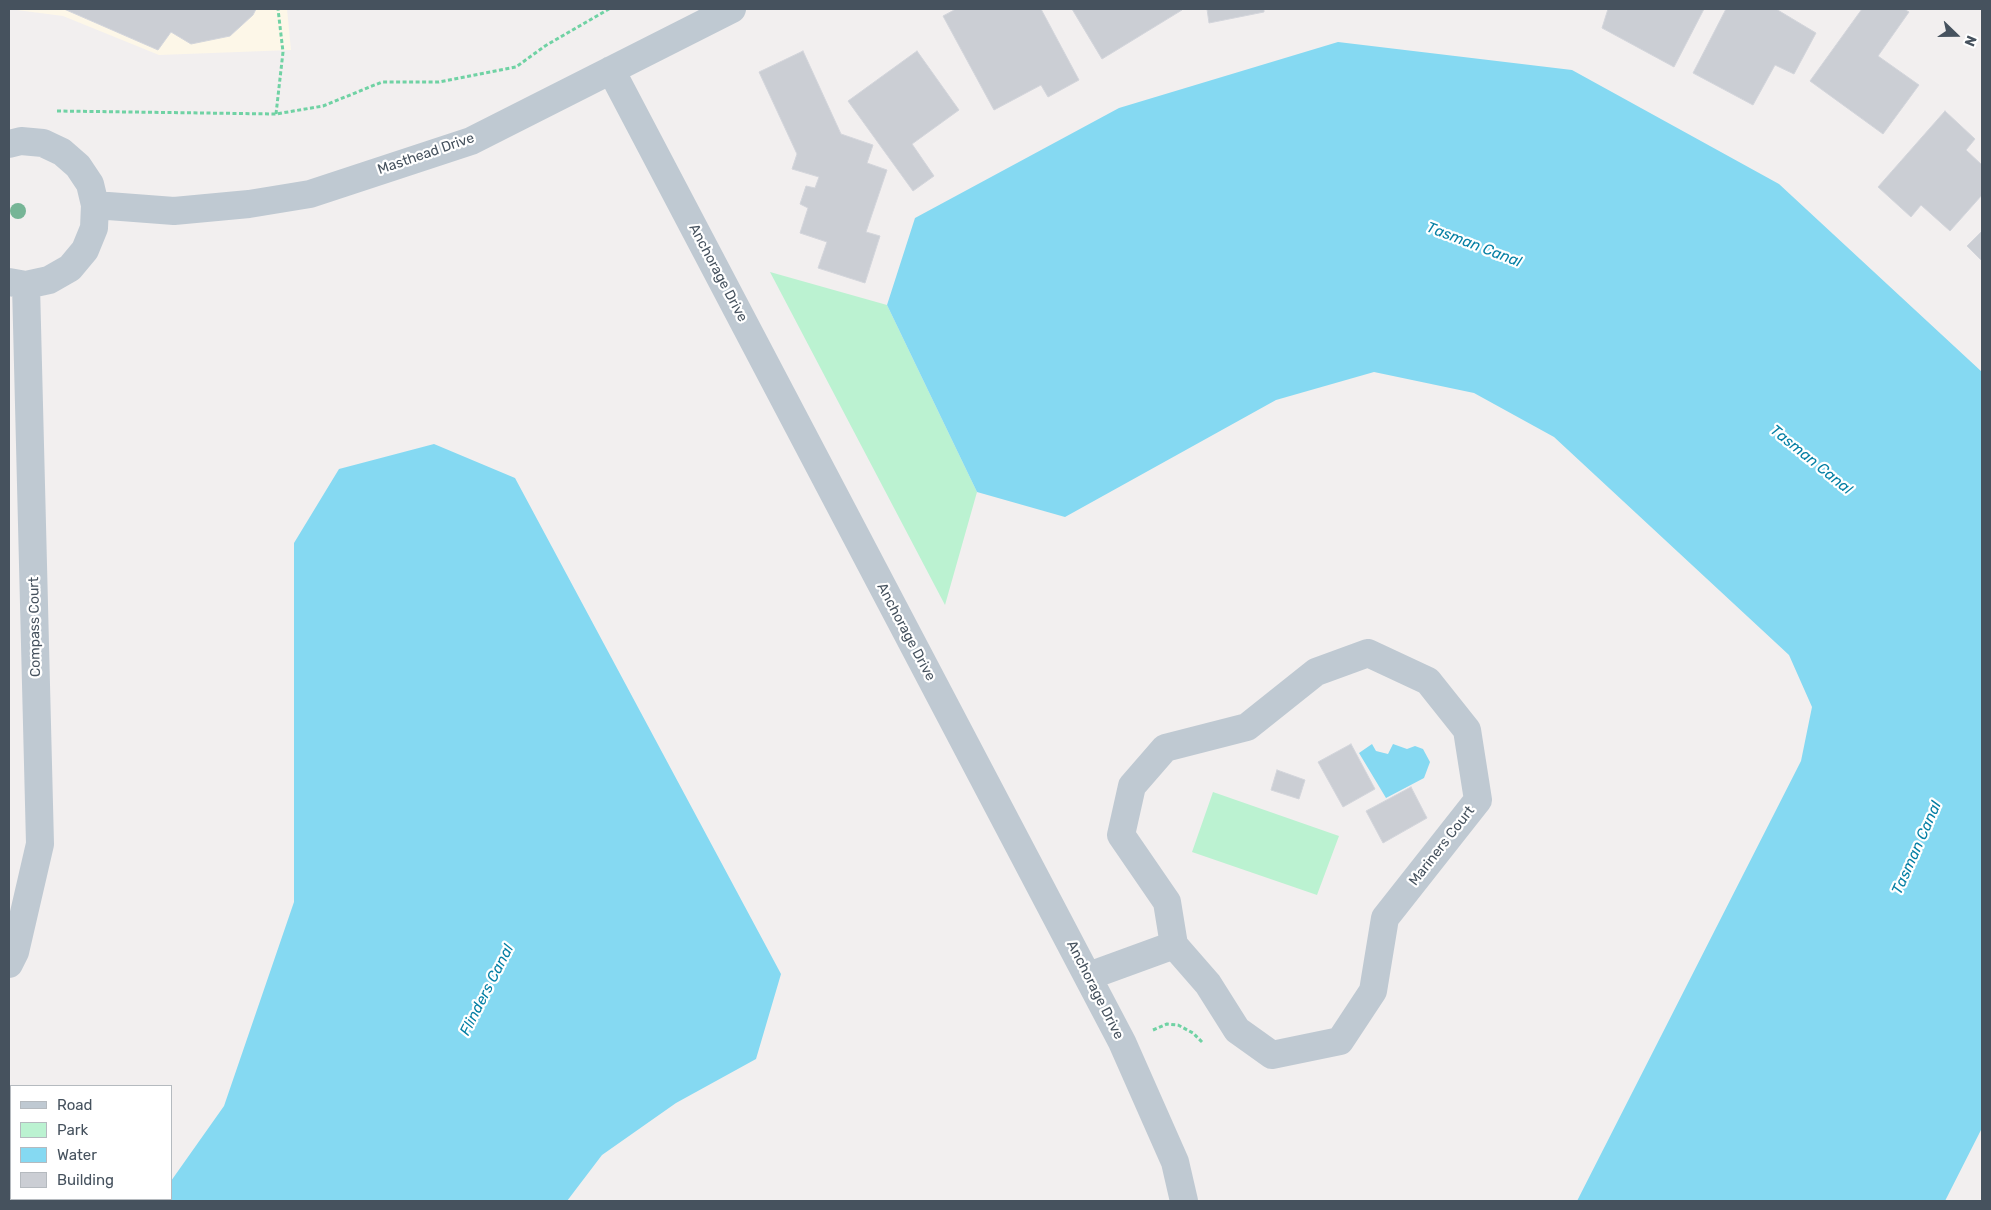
<!DOCTYPE html>
<html>
<head>
<meta charset="utf-8">
<style>
  body { margin:0 }
  #map { position:relative; width:1991px; height:1210px; overflow:hidden; background:#f2efef; font-family:Rubik,sans-serif }
  canvas { display:block }
  .frame { position:absolute; inset:0; border:10px solid #46525e; pointer-events:none }
  .legend { position:absolute; left:10px; top:1085px; width:162px; height:115px; box-sizing:border-box; background:#fff; border:1px solid #b5babf; margin:0; padding:6px 9px; list-style:none; font-size:15px; color:#46525e }
  .legend li { display:flex; align-items:center; gap:10px; height:25px }
  .legend b { width:25px; border:1px solid #b5babf }
  .north { position:absolute; left:1931px; top:10px; width:50px; height:50px; -webkit-text-stroke:4px #fff; paint-order:stroke; rotate:112deg; font-size:14px; font-weight:700; line-height:20px; text-align:center; color:#46525e }
  .north::after { content:''; display:block; margin:auto; width:18px; height:22px; background:#46525e; clip-path:polygon(50% 0,100% 100%,50% 72%,0 100%) }
</style>
</head>
<body>
<div id="map">
<canvas width="1991" height="1210"></canvas>
<div class="frame"></div>
<ul class="legend">
<li><b style="height:6px;background:#bfc9d2"></b>Road</li>
<li><b style="height:14px;background:#bbf2d1"></b>Park</li>
<li><b style="height:14px;background:#85d9f2"></b>Water</li>
<li><b style="height:14px;background:#cbced4"></b>Building</li>
</ul>
<div class="north">N</div>
</div>
<script>
const c = document.querySelector('canvas').getContext('2d');
c.lineJoin = 'round';
function paint(path, color) {
  c.fillStyle = color;
  c.fill(path, 'evenodd');
}
function shape(rows) {
  const path = new Path2D();
  for (const r of rows) {
    path.moveTo(r[0], r[1]);
    for (let i = 2; i < r.length; i += 2) path.lineTo(r[i], r[i + 1]);
  }
  return path;
}
function trace(path, color, width, dash) {
  c.strokeStyle = color;
  c.lineWidth = width;
  c.lineCap = dash ? 'butt' : 'round';
  c.setLineDash(dash || []);
  c.stroke(path);
}
function label(font, color, halo, rows, align = 'center') {
  c.font = font + ' Rubik,sans-serif';
  c.lineWidth = 4.5;
  c.setLineDash([]);
  c.textBaseline = 'middle';
  c.strokeStyle = halo;
  c.fillStyle = color;
  for (const [text, x, y, turn = 0] of rows) {
    c.save();
    c.translate(x, y);
    c.rotate((+turn || 0) * Math.PI / 180);
    c.textAlign = isNaN(turn) ? turn : align;
    if (halo) c.strokeText(text, 0, 0);
    c.fillText(text, 0, 0);
    c.restore();
  }
}
paint(shape([
  [9,9,64,9,158,50,171,32,191,43,230,36,253,15,256,9,287,9,291,50,159,55,63,16]
]), '#fdf7e8');
paint(shape([
  [770,272,887,305,977,492,945,605],
  [1213,792,1339,836,1317,895,1192,852]
]), '#bbf2d1');
paint(shape([
  [1338,42,1572,70,1779,184,1982,372,1982,1128,1945,1201,1577,1201,1801,761,1812,707,1789,655,1554,437,1474,393,1374,372,1276,400,1065,517,977,492,887,305,915,218,1119,108],
  [434,444,515,478,781,974,756,1059,676,1103,602,1155,567,1201,156,1201,158,1199,171,1199,171,1181,224,1106,294,902,294,543,339,469],
  [1372,744,1376,751,1388,754,1393,744,1407,749,1415,746,1423,749,1430,762,1424,778,1386,798,1359,753]
]), '#85d9f2');
const building = shape([
  [64,9,256,9,253,15,230,36,191,44,171,32,158,50,64,9],
  [956,9,1041,9,1079,80,1048,97,1041,85,994,110,943,16,956,9],
  [1072,9,1181,9,1182,10,1102,59,1072,9],
  [1207,9,1264,9,1264,12,1209,23,1207,9],
  [1608,9,1704,9,1674,67,1602,28,1608,9],
  [1726,9,1776,9,1816,33,1794,74,1775,65,1753,105,1693,73,1726,9],
  [1862,9,1904,9,1909,12,1878,56,1919,85,1883,134,1810,81,1862,9],
  [803,51,841,134,873,145,867,163,887,170,866,232,880,236,865,283,818,268,827,242,800,233,808,208,800,204,806,186,815,188,819,177,792,169,797,154,759,72,803,51],
  [917,51,959,110,912,144,934,176,913,191,848,101,917,51],
  [1945,111,1975,139,1966,150,1982,165,1982,195,1950,231,1921,205,1911,217,1878,187,1945,111],
  [1982,231,1982,261,1967,246,1982,231],
  [1351,744,1375,789,1343,807,1318,762,1351,744],
  [1277,770,1305,780,1299,799,1271,790,1277,770],
  [1411,787,1427,818,1383,843,1366,811,1411,787]
]);
paint(building, '#cbced4');
trace(building, '#d3d5db', 1);
trace(shape([
  [57,111,276,114,323,106,382,82,439,82,516,67,545,46,609,9],
  [276,114,283,52,278,9],
  [1153,1030,1167,1024,1178,1025,1193,1033,1202,1042]
]), '#70d2a4', 3, [4, 2.5]);
trace(shape([
  [611,70,1122,1042,1175,1162,1184,1201],
  [9,144,21,141,43,143,62,152,78,166,90,184,95,205,94,228,85,250,70,268,49,280,26,285,9,282],
  [95,205,174,211,249,204,310,194,471,141,732,9],
  [1368,653,1428,681,1467,730,1478,800,1385,918,1373,991,1340,1041,1272,1055,1237,1030,1208,984,1174,945,1167,902,1121,835,1132,786,1165,748,1247,727,1316,672,1368,653],
  [9,964,15,952,40,844,26,285],
  [1089,976,1174,945]
]), '#bfc9d2', 28);
c.fillStyle = '#76b596';
for (const [x, y] of [
  [18,211]
]) {
  c.beginPath();
  c.arc(x, y, 8, 0, 2 * Math.PI);
  c.fill();
}
label('14px', '#46525e', '#fff', [
  ["Masthead Drive",426,154,-19],
  ["Anchorage Drive",718,273,62],
  ["Compass Court",35,627,-91],
  ["Anchorage Drive",906,632,62],
  ["Mariners Court",1442,846,-52],
  ["Anchorage Drive",1095,990,63]
]);
label('italic 15px', '#047fa4', '#fff', [
  ["Tasman Canal",1474,245,21],
  ["Tasman Canal",1811,460,39],
  ["Tasman Canal",1917,848,-66],
  ["Flinders Canal",487,990,-63]
]);
</script>
</body>
</html>
